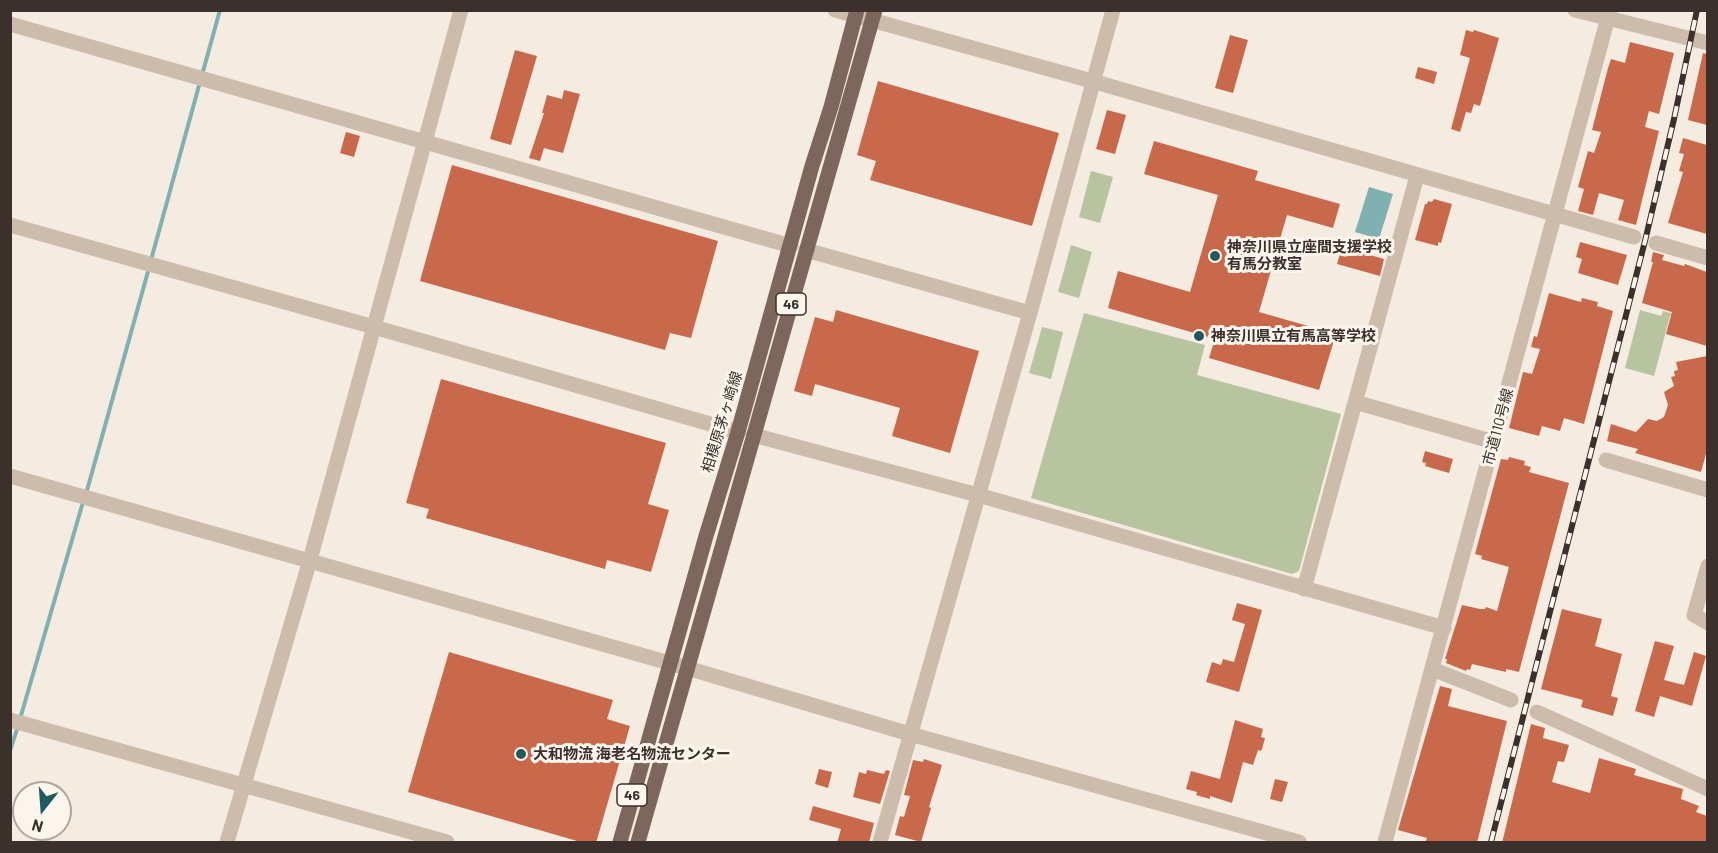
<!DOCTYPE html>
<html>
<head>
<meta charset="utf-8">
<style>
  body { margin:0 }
  #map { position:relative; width:1718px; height:853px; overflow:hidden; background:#f4ebe1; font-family:Barlow,sans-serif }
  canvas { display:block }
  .frame { position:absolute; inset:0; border:12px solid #3b302b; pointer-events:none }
  .north { position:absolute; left:12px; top:781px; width:60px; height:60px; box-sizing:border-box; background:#fbf5ee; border:2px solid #aea6a0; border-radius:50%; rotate:197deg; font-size:16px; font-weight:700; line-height:24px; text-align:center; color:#3b302b }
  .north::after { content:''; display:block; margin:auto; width:21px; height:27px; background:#1f5a5e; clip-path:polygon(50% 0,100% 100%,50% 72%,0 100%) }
</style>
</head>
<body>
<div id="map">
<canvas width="1718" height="853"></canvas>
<div class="frame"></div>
<div class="north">N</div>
</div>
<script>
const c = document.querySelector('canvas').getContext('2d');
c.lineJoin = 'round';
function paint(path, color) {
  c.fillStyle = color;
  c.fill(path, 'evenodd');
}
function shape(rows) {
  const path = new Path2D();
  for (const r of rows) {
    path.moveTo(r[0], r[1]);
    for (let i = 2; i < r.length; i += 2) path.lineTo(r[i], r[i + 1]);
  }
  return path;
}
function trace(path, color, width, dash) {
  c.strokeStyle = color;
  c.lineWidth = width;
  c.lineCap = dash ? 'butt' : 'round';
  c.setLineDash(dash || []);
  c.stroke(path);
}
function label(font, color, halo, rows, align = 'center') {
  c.font = font + ' Barlow,"Noto Sans JP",sans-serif';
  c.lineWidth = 6;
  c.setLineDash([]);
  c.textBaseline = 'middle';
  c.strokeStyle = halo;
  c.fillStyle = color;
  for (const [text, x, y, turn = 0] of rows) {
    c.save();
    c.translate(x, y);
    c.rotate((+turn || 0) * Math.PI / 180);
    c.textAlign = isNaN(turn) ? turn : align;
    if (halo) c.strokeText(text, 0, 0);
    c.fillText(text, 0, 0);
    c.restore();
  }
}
paint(shape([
  [1091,171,1113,177,1100,223,1079,217],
  [1071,245,1092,252,1079,298,1058,292],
  [1640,310,1661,316,1663,311,1674,314,1670,316,1654,376,1625,368],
  [1084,313,1205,345,1197,375,1341,414,1299,571,1292,574,1031,498],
  [1042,327,1063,332,1051,379,1029,373]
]), '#b8c4a0');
paint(shape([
  [1369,187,1393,194,1379,239,1355,232]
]), '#7fb0b2');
trace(shape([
  [202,75,220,10],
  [151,260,200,82],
  [86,494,149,268],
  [20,719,83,502],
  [10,751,18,726]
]), '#7fb0b2', 4);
paint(shape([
  [1466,30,1473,32,1474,30,1499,38,1480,106,1474,104,1471,113,1466,112,1460,132,1451,129,1470,58,1460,55],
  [1230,35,1248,40,1233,93,1215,88],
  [1630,42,1674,53,1659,114,1649,111,1645,127,1659,131,1636,225,1618,220,1624,200,1599,193,1593,215,1578,211,1584,189,1578,187,1588,151,1594,153,1601,132,1592,130,1608,68,1611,59,1625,63],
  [515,50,537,56,511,145,490,139],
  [1703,53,1707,54,1707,125,1688,120],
  [1418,67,1437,72,1434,84,1415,78],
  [878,81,1059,133,1032,226,870,180,876,161,857,155],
  [564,90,580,94,563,153,544,148,540,161,529,158,544,113,542,113,547,95,562,99],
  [1107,110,1126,115,1115,154,1096,149],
  [346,132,360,136,354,157,340,153],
  [1683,138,1707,145,1707,234,1668,223,1683,172,1679,171,1684,154,1679,153],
  [1154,141,1258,171,1255,180,1340,204,1333,228,1287,215,1259,312,1336,334,1319,390,1209,358,1215,339,1108,308,1118,271,1190,292,1218,195,1144,174],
  [452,165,718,241,691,338,670,333,665,350,420,281],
  [1434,199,1452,204,1441,243,1438,242,1438,246,1415,240,1425,204,1427,204,1428,201,1432,202],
  [1580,242,1627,255,1618,285,1578,273,1582,259,1576,257],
  [1342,247,1384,259,1380,276,1337,264],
  [1653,252,1664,255,1662,260,1684,266,1685,264,1707,272,1707,346,1666,334,1672,312,1642,303,1653,262,1651,262],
  [1549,293,1581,302,1582,298,1598,302,1597,306,1613,311,1584,424,1564,418,1560,431,1542,426,1539,436,1509,428,1523,372,1532,374,1540,349,1531,347,1534,336,1537,337],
  [836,310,979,351,950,453,892,436,900,408,815,384,812,396,794,391,815,317,833,322],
  [1707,356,1707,450,1701,472,1635,453,1638,449,1607,441,1611,424,1636,432,1648,419,1657,421,1664,417,1668,405,1664,392,1674,386,1671,377,1675,376,1674,371,1678,370,1676,362],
  [441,379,666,443,648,504,669,510,651,572,607,560,605,569,426,518,429,509,406,503],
  [1425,451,1453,459,1449,473,1425,466,1426,463,1422,462],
  [1509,457,1525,461,1524,465,1531,467,1529,472,1569,483,1519,672,1506,669,1506,672,1472,664,1470,670,1467,669,1466,671,1446,663,1447,659,1445,659,1462,605,1480,609,1485,609,1486,607,1497,611,1509,567,1481,559,1482,556,1475,554,1501,459,1508,460],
  [1237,603,1262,610,1239,692,1206,682,1212,662,1221,665,1223,659,1234,662,1245,624,1232,620],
  [1562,609,1602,619,1595,646,1622,654,1611,696,1618,698,1613,716,1581,707,1583,700,1541,689],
  [1655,641,1674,646,1664,680,1684,685,1694,652,1706,656,1692,706,1660,696,1654,717,1635,711],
  [449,652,613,700,607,719,630,726,596,843,584,843,408,792],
  [1440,686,1452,689,1448,706,1507,721,1477,843,1425,843,1427,838,1398,830],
  [1235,720,1263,729,1261,737,1265,738,1262,749,1261,751,1258,750,1253,765,1243,762,1232,803,1210,796,1210,799,1196,795,1197,792,1186,789,1191,771,1220,779],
  [1531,724,1545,728,1543,738,1569,745,1564,762,1558,761,1552,782,1590,793,1599,758,1636,769,1634,775,1683,789,1681,799,1699,806,1696,812,1707,816,1707,843,1502,843],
  [924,759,942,765,929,807,931,808,921,842,895,835,900,816,904,817,910,796,904,795,913,760,923,762],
  [819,769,832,772,828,788,815,784],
  [867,770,884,774,886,770,890,771,880,804,853,797,859,772,866,774],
  [1275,779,1288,782,1282,802,1270,799],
  [813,806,874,823,869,843,837,843,841,829,809,820]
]), '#c8694b');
trace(shape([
  [835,10,1092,81,1634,237],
  [1575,10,1708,43],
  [10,24,791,246],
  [10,225,374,327,738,432],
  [1656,243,1708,258],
  [806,250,1030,313],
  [1355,402,1494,442],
  [753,435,978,495,1444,628],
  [1606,460,1708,490],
  [10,476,687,668,910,734,1299,842],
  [1708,566,1694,615,1708,623],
  [1304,589,1417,176],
  [1432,669,1511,700],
  [1537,712,1708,789],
  [10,720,447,842],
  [227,842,310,560,461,10],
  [880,842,1030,313,1113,10],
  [1385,842,1610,10]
]), '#cdbbac', 15);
trace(shape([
  [620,842,706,536,738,432,812,166,831,107,857,10],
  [638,842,875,10]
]), '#7d675c', 15);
const rail = shape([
  [1491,842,1645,241,1674,119,1697,10]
]);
trace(rail, '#3b302b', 6);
trace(rail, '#fbf5ee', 4, [11]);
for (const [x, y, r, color] of [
  [1215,256,6,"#1f5a5e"],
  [1199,336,6,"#1f5a5e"],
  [521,754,6,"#1f5a5e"]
]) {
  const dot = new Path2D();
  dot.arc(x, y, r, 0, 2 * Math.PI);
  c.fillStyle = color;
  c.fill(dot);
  trace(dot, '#fbf5ee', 2);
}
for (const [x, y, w] of [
  [791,304,30],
  [632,795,30]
]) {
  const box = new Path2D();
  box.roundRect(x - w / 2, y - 11, w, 22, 4.5);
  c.fillStyle = '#fbf5ee';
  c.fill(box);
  trace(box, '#3b302b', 1.5);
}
label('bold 14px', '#3b302b', null, [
  ["46",791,304],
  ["46",632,795]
]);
label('bold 15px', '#3b302b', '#fbf5ee', [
  ["神奈川県立座間支援学校",1227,247],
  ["有馬分教室",1227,264],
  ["神奈川県立有馬高等学校",1211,336],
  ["大和物流 海老名物流センター",533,754]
], 'left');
label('15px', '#3b302b', '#fbf5ee', [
  ["相模原茅ヶ崎線",722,422,-73],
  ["市道110号線",1498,427,-75]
]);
</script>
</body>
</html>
